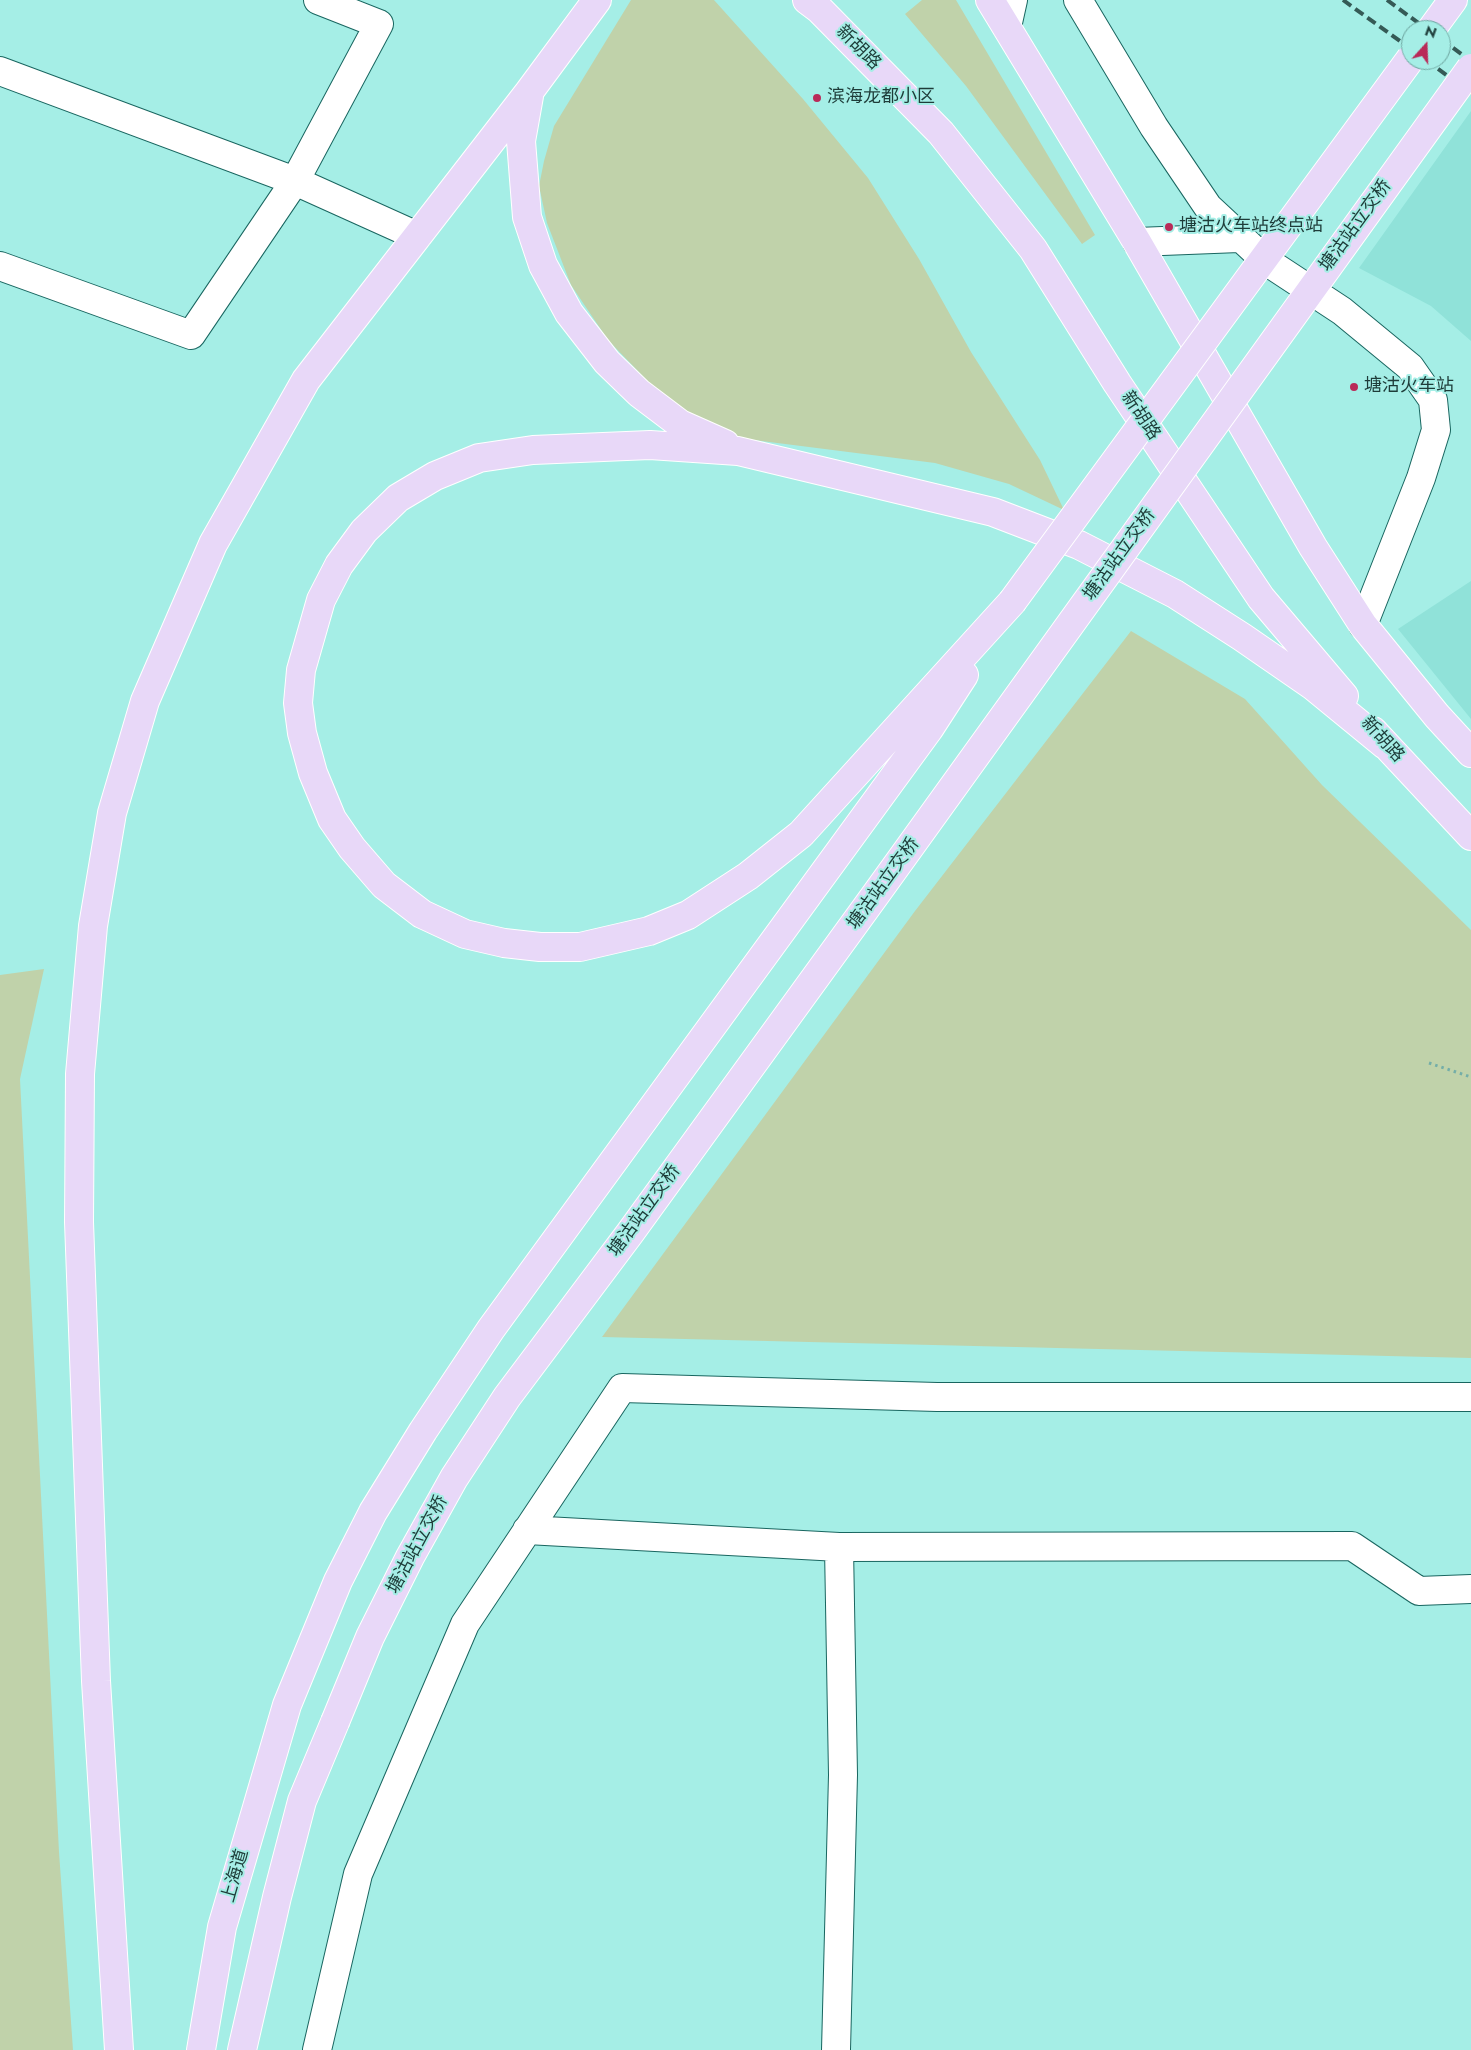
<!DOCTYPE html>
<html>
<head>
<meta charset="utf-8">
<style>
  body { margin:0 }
  #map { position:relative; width:1471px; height:2050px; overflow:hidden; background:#a5eee6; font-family:Jost,sans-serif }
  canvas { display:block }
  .north { position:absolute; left:1401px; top:20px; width:50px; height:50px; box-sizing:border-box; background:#a5eee6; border:1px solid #6fa7a1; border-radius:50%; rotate:20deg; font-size:14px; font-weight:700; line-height:20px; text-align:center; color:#1e3c39 }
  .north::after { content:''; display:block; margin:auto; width:18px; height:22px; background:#b92a58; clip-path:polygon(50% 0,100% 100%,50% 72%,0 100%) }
</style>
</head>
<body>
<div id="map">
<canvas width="1471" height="2050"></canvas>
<div class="north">N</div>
</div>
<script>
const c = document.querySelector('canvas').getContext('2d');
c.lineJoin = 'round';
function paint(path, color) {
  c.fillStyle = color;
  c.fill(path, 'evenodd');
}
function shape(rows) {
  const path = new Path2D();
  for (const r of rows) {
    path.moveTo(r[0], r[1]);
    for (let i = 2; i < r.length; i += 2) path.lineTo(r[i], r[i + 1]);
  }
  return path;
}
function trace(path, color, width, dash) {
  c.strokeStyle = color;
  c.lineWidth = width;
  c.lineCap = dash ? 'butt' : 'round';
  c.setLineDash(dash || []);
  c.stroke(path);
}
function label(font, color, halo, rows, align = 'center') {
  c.font = font + ' Jost,"Noto Sans SC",sans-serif';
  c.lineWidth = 4;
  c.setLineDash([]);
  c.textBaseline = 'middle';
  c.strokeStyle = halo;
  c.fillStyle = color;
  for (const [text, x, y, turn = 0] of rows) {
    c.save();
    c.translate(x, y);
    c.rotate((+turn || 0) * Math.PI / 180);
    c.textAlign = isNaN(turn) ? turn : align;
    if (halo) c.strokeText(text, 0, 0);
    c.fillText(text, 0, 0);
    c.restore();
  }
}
paint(shape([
  [1471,111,1471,341,1431,306,1359,268],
  [1471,581,1471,719,1398,629]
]), '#90e2d9');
paint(shape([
  [631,0,714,0,803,99,868,178,919,259,971,352,1040,460,1064,510,1009,484,935,463,738,438,699,421,657,391,608,340,571,285,547,223,539,186,544,161,554,126],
  [922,0,956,0,1095,235,1082,244,966,86,905,14],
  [1131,631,1245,699,1322,785,1471,930,1471,1358,602,1337,915,911],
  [44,969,20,1079,59,1852,73,2050,0,2050,0,975]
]), '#c0d2aa');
const minor = shape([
  [1078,0,1154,127,1208,207,1266,261,1342,311,1410,367,1433,400,1436,430,1421,478,1363,625],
  [1007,27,1013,0],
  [0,71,295,181,417,236],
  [1137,242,1239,238],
  [0,266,191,335,295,181,379,24,318,0],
  [527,1530,839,1547,843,1775,836,2050],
  [839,1547,1352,1546,1419,1591,1471,1589],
  [317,2050,358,1874,465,1624,622,1388,937,1397,1471,1397]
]);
const major = shape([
  [807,0,819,9,941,133,1033,249,1117,383,1261,598,1344,696],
  [990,0,1137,242,1313,547,1363,625,1437,716,1471,753],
  [1431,30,1453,0],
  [529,96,521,141,527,217,543,265,569,313,607,362,639,393,680,424,725,444],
  [1012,602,801,834,748,876,688,915,649,931,580,947,540,947,504,943,465,934,422,914,384,885,352,848,332,819,313,773,302,733,298,703,301,670,321,600,339,565,364,531,398,498,435,476,479,458,533,450,650,445,738,451,993,512,1079,545,1175,594,1242,637,1313,686,1385,745],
  [1373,731,1471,836],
  [119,2050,96,1681,79,1222,80,1074,93,926,112,813,145,701,213,544,306,380,529,92,597,0],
  [201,2050,222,1927,287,1705,338,1581,373,1512,423,1431,491,1329,929,729,964,675],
  [242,2050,277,1897,302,1801,335,1722]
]);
trace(minor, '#196660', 30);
trace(major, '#fff', 30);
trace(shape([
  [1429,1063,1471,1077]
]), '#74aea8', 3, [2.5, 4]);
trace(minor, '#fff', 28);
trace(major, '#e8d8f8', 28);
trace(shape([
  [1343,0,1411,49],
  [1387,0,1428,30],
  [1441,39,1471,61],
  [1426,60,1471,93]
]), '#355a56', 4, [10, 5]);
const majorBridge = shape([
  [1012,602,1411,58],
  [335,1722,370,1637,410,1557,454,1478,507,1397,630,1233,876,894,1471,68]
]);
trace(majorBridge, '#fff', 30, []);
trace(majorBridge, '#e8d8f8', 28);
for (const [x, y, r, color] of [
  [817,98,5,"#b92a58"],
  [1169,227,5,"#b92a58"],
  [1354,387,5,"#b92a58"]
]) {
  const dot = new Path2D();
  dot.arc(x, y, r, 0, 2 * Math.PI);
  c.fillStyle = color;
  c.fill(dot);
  trace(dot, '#a5eee6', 2);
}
label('18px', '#1e3c39', '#a5eee6', [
  ["新胡路",858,48,45],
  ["塘沽站立交桥",1356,226,-54],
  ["新胡路",1140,416,56],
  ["塘沽站立交桥",1120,555,-54],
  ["新胡路",1382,740,48],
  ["塘沽站立交桥",884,884,-54],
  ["塘沽站立交桥",645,1211,-54],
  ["塘沽站立交桥",418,1545,-62],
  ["上海道",236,1876,-74]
]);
label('18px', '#1e3c39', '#a5eee6', [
  ["滨海龙都小区",827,98],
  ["塘沽火车站终点站",1179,227],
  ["塘沽火车站",1364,387]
], 'left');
</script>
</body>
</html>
